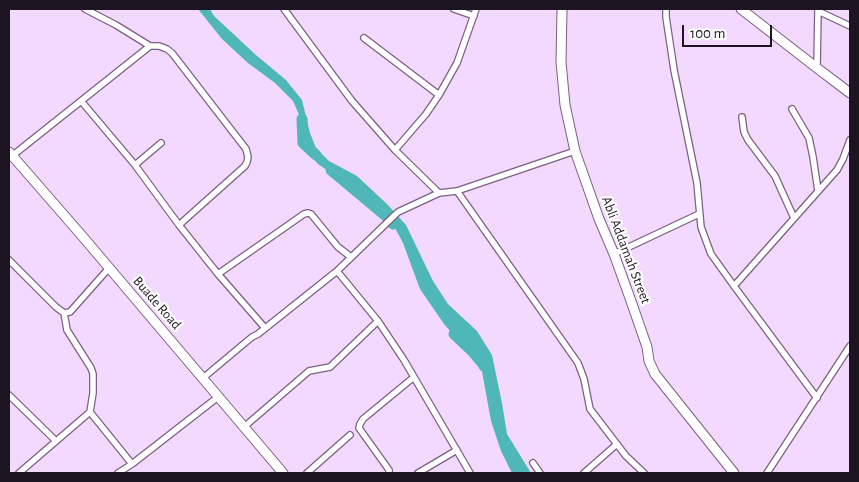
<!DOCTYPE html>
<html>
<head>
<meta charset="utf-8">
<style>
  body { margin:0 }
  #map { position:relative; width:859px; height:482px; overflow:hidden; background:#f3d9fe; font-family:"Alegreya Sans",sans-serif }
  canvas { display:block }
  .frame { position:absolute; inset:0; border:10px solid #1d1421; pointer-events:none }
  .scale { position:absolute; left:682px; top:25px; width:90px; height:22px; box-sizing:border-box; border:2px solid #1d1421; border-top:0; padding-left:6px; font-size:15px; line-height:18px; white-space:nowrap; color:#1d1421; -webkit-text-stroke:4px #fff; paint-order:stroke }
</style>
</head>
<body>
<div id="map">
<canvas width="859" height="482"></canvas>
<div class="frame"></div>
<div class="scale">100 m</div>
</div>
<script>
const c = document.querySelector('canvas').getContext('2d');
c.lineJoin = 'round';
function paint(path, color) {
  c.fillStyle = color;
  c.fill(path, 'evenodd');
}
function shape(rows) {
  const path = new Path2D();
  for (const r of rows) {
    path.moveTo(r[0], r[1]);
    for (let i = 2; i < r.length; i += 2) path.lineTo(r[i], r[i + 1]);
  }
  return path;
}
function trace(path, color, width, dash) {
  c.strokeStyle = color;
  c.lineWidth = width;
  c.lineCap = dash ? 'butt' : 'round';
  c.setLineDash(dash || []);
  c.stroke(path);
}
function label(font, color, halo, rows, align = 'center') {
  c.font = font + ' "Alegreya Sans",sans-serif';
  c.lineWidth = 4.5;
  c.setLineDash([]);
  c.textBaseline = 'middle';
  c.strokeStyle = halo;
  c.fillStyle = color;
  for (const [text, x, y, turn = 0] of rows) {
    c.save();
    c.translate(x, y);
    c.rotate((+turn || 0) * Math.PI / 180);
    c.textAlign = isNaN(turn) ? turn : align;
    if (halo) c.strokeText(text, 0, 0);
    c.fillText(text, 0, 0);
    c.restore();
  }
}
paint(shape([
  [198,9,210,9,214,16,256,55,286,80,302,100,310,133,316,148,329,161,357,176,388,205,406,225,433,281,448,304,477,331,492,355,502,403,507,434,531,473,512,473,501,451,491,421,481,366,473,349,457,339,444,324,420,289,403,243,395,228,379,208,360,188,334,175,318,164,307,152,300,117,293,101,275,83,248,63,222,39]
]), '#50b7b8');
trace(shape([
  [302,119,303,143,316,155],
  [331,170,386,216,393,224],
  [454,334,472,351,483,364,484,366]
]), '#50b7b8', 11);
const street = shape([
  [85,9,116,25,150,46,159,46,167,49,172,53,246,149,248,157,247,162,245,166,179,225],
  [284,9,352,101,395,150,439,193],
  [454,9,474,16],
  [666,9,666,17,674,70,697,183,701,227,711,254,734,286,817,398],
  [818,11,850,26],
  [364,38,439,95],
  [817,68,818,9],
  [82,102,135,165,179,225,218,274,265,328],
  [792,109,809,138,813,157,818,191],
  [742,117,744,132,748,140,775,176,794,218],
  [395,150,426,114,439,95,457,63,476,9],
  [12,156,150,46],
  [135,165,161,143],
  [457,191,578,363,584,379,590,409,626,456,644,473],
  [614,254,699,214],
  [9,260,56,307,64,313,67,330,91,368,93,374,93,393,90,412,19,473],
  [337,271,378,321,404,360,470,473],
  [218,274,304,214,308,213,311,214,338,247,351,257],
  [734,286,837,170,843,159,850,140],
  [64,313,70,312,109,268],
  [203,378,252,337,258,334,337,271,398,212,439,193,457,191,575,151],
  [9,395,56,441],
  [90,412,132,464],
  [244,427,309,371,330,367,378,321],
  [533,463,540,473],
  [118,473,132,464,218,397],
  [307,473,350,435],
  [389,473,389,470,359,428,360,424,363,419,414,377],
  [418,473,457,450],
  [584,473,617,444],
  [767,473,850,346]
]);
const secondary = shape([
  [562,9,561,62,565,105,575,151,599,219,614,254,631,301,647,347,649,361,655,374,734,473],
  [741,9,817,68,850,93],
  [9,152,83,237,283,473]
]);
trace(street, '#796182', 8);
trace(secondary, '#796182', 11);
trace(street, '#fff', 5.5);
trace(secondary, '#fff', 9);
label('14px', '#1d1421', '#fff', [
  ["Abli Addamah Street",626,250,69],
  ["Buade Road",157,303,49]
]);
</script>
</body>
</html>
